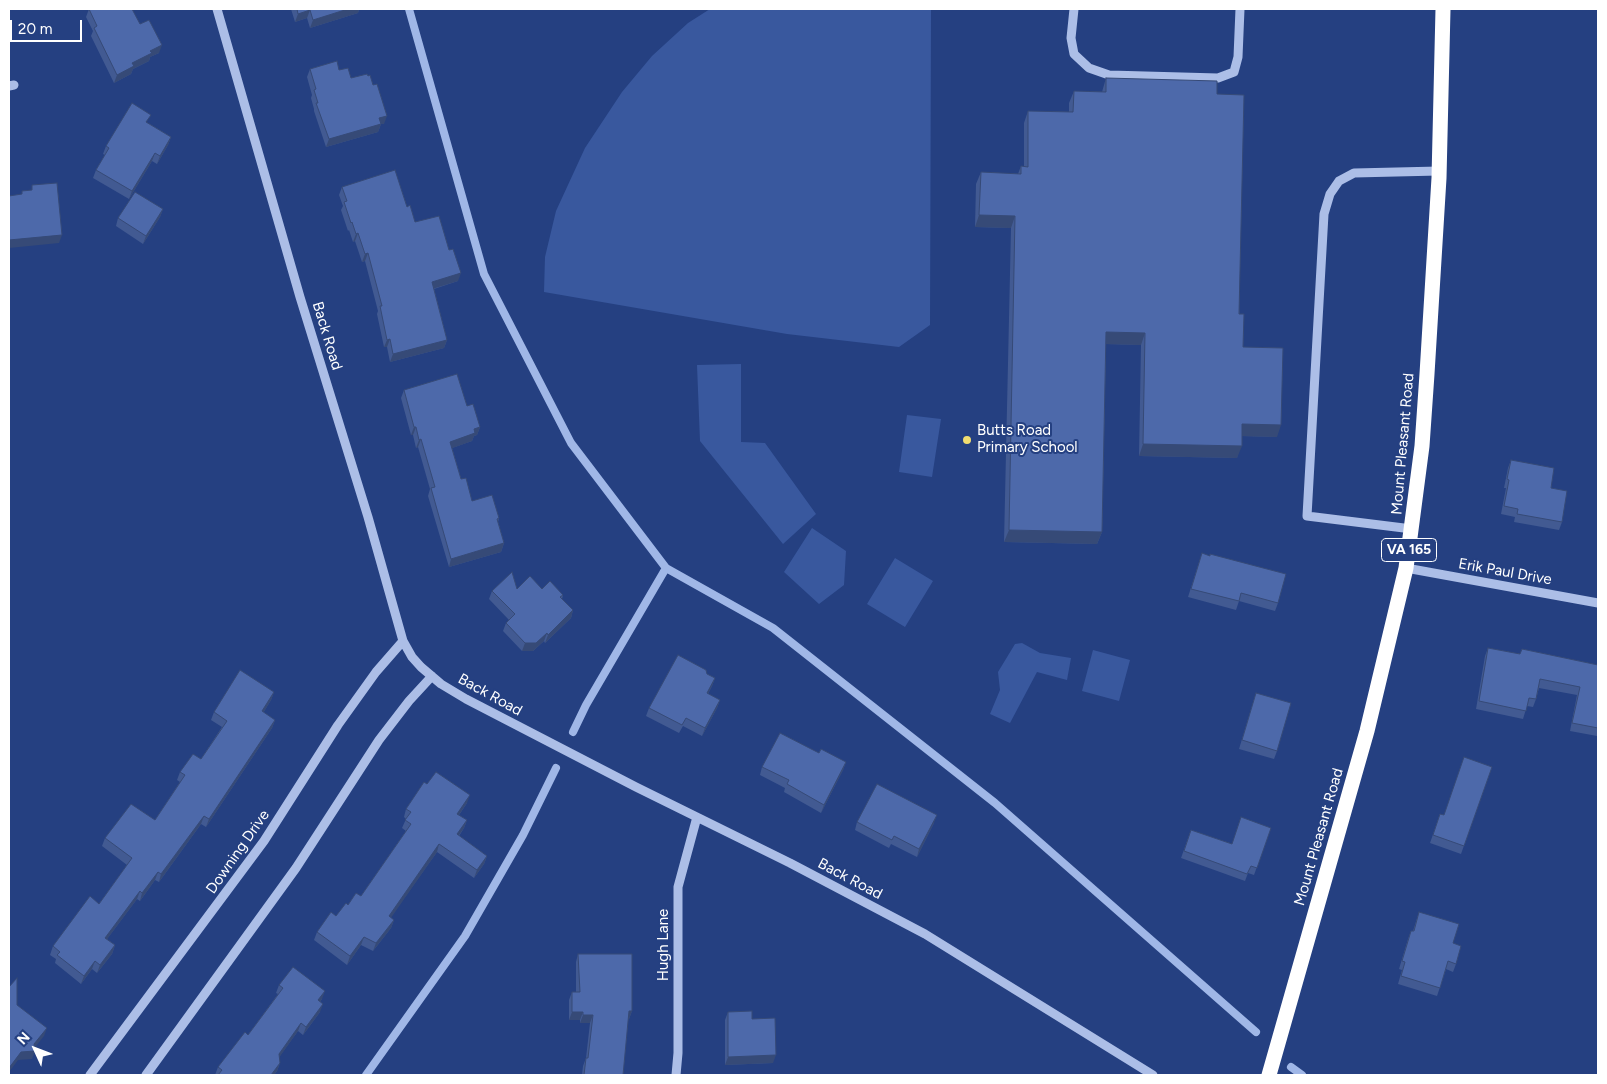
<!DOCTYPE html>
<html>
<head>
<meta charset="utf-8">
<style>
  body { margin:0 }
  #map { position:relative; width:1607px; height:1084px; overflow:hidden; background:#254081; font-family:Figtree,sans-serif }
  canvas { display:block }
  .frame { position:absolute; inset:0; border:10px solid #fff; pointer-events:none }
  .north { position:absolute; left:10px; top:1024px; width:50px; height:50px; -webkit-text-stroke:4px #254081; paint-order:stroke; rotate:313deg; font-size:14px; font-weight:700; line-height:20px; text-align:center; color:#fff }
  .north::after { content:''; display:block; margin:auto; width:18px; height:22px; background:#fff; clip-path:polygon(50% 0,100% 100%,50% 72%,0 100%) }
  .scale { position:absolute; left:10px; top:20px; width:72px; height:22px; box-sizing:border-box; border:2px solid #fff; border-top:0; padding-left:6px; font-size:15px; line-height:18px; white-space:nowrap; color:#fff; -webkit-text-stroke:4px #254081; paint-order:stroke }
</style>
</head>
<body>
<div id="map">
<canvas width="1607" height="1084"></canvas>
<div class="frame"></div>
<div class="north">N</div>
<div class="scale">20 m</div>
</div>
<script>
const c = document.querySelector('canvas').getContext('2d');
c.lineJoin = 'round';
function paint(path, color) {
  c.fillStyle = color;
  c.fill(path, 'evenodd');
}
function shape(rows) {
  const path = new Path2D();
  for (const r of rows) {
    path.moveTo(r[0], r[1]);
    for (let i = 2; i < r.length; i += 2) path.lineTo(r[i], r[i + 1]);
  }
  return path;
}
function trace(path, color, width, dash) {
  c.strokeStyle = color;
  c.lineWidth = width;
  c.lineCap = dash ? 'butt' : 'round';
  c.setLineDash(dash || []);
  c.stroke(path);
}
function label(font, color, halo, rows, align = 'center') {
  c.font = font + ' Figtree,sans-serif';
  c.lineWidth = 4;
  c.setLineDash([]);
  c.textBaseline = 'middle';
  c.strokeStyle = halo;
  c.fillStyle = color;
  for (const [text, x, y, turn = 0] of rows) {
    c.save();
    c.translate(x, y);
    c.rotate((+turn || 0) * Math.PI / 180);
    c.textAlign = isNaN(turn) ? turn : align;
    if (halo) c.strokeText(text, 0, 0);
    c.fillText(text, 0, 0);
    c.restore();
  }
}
paint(shape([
  [710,9,931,9,930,325,899,347,787,334,544,292,545,257,556,211,585,148,622,92,652,56,688,23],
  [741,364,741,442,765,443,816,514,783,544,700,441,697,365],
  [907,415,941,419,932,477,899,472],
  [812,528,846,551,844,585,819,604,784,572],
  [895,558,933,581,905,627,867,604],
  [1022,643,1040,653,1071,658,1067,680,1037,672,1010,723,990,714,1000,690,998,672,1015,644],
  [1093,650,1130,660,1119,701,1082,691]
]), '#39589e');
trace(shape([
  [409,9,484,274,571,443,666,568,773,628,995,803,1256,1032],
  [573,732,586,705,666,568],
  [1291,1067,1302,1075],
  [366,1075,465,936,523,835,556,768]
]), '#a0b7e7', 8);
trace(shape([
  [217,9,300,297,368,517,403,641,412,657,421,667,441,684,466,699,636,787,790,863,925,934,1153,1075],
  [1074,9,1071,38,1074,54,1089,68,1109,75,1218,78,1234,72,1238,57,1240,9],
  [9,86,14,85],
  [1412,529,1307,516,1324,214,1330,194,1339,181,1354,173,1439,171],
  [1406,568,1598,603],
  [90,1075,264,841,338,725,376,672,403,641],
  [146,1075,296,868,379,740,409,701,432,676],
  [676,1075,678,1053,678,887,697,817]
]), '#acbee7', 9);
trace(shape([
  [1269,1075,1367,731,1406,568,1422,446,1427,374,1439,178,1443,9]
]), '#fff', 15);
paint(shape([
  [89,9,140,24,159,53,150,57,149,61,133,69,131,74,114,83,91,36,93,31,86,17],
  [291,9,359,9,358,13,310,28,307,18,295,22],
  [310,69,339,70,351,78,384,124,381,124,378,132,326,147,314,111,314,109,311,98,312,95,307,77],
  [1106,78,1217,94,1243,347,1277,437,1242,436,1237,458,1139,456,1141,345,1106,344,1102,532,1097,544,1004,542,1011,228,975,227,976,184,981,172,1018,174,1021,166,1024,167,1024,123,1028,111,1069,112,1069,103,1074,91,1102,92],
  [148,123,171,137,168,145,157,164,152,161,129,199,93,178,96,170,105,155,103,154,106,146],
  [342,187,407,207,415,222,458,281,434,289,447,340,444,348,390,362,387,347,384,347,377,314,378,311,365,261,362,262,355,241,353,242,349,230,348,231,341,210,343,206,339,195],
  [163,209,160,217,143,244,116,226,118,218],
  [404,390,467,406,480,427,477,435,474,436,472,441,452,448,461,479,472,501,499,518,498,522,504,543,501,552,449,567,428,496,430,489,418,447,416,448,413,435,411,435,401,398],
  [1511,460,1551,488,1562,522,1559,530,1514,522,1515,517,1501,514,1506,488,1504,488,1508,468],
  [1202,553,1278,603,1275,611,1239,601,1236,610,1188,597],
  [517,589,542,589,563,595,562,599,573,610,571,618,545,643,544,641,533,651,522,651,503,631,506,623,509,620,489,599,492,591],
  [1488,648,1520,654,1522,649,1598,665,1598,733,1597,736,1570,731,1577,695,1539,688,1536,699,1533,707,1527,706,1523,719,1476,709,1485,656],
  [707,674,715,678,712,686,708,694,720,700,717,708,702,736,683,726,679,733,646,716,649,708],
  [274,692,271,700,263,713,275,720,272,728,206,827,201,824,159,882,155,880,140,901,137,899,107,939,115,945,112,954,97,973,92,969,81,984,55,963,56,959,50,955,53,946,99,904,127,865,102,846,105,838,155,820,180,782,177,780,180,772,201,759,222,727,211,720,214,712],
  [1256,693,1277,751,1274,759,1239,749],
  [819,753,846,762,843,770,821,813,784,792,785,788,760,775,762,767],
  [1492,767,1461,854,1430,843,1440,814,1444,815],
  [427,784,467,803,459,815,467,820,464,828,459,836,487,856,484,864,474,878,437,852,390,918,394,920,391,928,373,951,361,945,347,965,314,940,317,932,336,916,348,905,361,896,406,831,402,828,406,819,404,817,406,809],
  [857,822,934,823,917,857,891,844,889,848,855,830],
  [1271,828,1254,875,1248,873,1245,881,1181,858,1191,830,1232,844],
  [1419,912,1453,943,1456,964,1453,972,1446,969,1437,996,1398,984,1402,970,1399,969,1408,939,1411,931,1413,931],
  [578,954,632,1011,629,1019,628,1019,623,1075,582,1075,583,1066,586,1058,590,1023,580,1023,580,1020,569,1020,569,1000,572,992,576,992,576,962],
  [279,985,322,999,320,1002,320,1012,303,1035,298,1031,279,1057,280,1063,277,1071,274,1075,215,1075,218,1067,248,1035,278,994,276,993],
  [728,1012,752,1019,773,1063,725,1065,725,1020]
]), '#425a92');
paint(shape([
  [348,9,359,9,358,13,310,28,313,20],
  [310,10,307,18,295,22,298,14],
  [162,45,159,53,150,57,149,61,133,69,131,74,114,83,117,75,132,63,150,51],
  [387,116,384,124,381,124,378,132,326,147,329,139,379,118],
  [171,137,168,145,157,164,160,156],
  [155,153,152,161,129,199,132,191],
  [163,209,160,217,143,244,146,236],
  [979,215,1015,216,1011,228,975,227],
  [358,233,355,241,353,242,356,234],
  [62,235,59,243,9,248,9,240],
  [368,253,365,261,362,262,365,254],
  [461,273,458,281,429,290,432,282],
  [1106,332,1145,333,1141,345,1102,344],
  [390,339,387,347,384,347,387,340],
  [447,340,444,348,390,362,393,354],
  [1242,424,1281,425,1277,437,1238,436],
  [414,427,416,427,413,435,411,435],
  [480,427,477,435,474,436,472,441,447,450,450,442,474,429],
  [421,439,418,447,416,448,419,440],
  [1143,444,1242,446,1237,458,1139,456],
  [1009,530,1102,532,1097,544,1004,542],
  [504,543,501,552,449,567,451,559],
  [573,610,571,618,545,643,548,635],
  [547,633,544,641,533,651,522,651,525,643],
  [715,678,712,686,704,701,707,693],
  [274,692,271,700,259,720,262,711],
  [720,700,717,708,702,736,705,728],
  [275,720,272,728,206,827,209,819],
  [846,762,843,770,821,813,824,805],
  [470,795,467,803,454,822,457,814],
  [937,815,934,823,917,857,919,849],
  [204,816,201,824,159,882,161,874],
  [467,820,464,828,454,842,457,834],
  [439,844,437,852,386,925,389,916],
  [487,856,484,864,474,878,477,870],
  [158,872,155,880,140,901,142,893],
  [140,891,137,899,102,946,105,938],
  [394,920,391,928,373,951,376,943],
  [364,937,361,945,347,965,350,956],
  [115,945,112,954,97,973,100,965],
  [95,961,92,969,81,984,84,976],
  [325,991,322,999,315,1008,318,1000],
  [323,1004,320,1012,303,1035,306,1027],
  [629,1011,632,1011,629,1019,626,1019],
  [572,1012,583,1012,580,1020,569,1020],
  [583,1015,593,1015,590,1023,580,1023],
  [301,1023,298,1031,276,1062,279,1054],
  [47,1028,44,1036,32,1051,35,1051,32,1059,18,1060,9,1072,9,1068,21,1052,34,1044],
  [776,1055,773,1063,725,1065,728,1057],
  [280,1063,277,1071,274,1075,271,1075]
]), '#364a77');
const building = shape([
  [89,9,132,9,140,24,149,20,162,45,150,51,152,53,132,63,134,66,117,75,94,28,97,26,89,9],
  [297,9,348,9,313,20,310,10,298,14,297,9],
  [337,61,339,70,348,68,351,78,367,74,368,76,370,75,373,85,377,84,387,116,379,118,381,124,329,139,316,103,318,103,314,90,316,89,310,69,337,61],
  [1106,78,1217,81,1217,94,1244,95,1239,314,1244,314,1243,347,1283,348,1281,425,1242,424,1242,446,1143,444,1145,333,1106,332,1102,532,1009,530,1015,216,979,215,981,172,1021,174,1021,166,1028,167,1028,111,1073,112,1074,91,1106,92,1106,78],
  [132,103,151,115,146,122,171,137,160,156,155,153,132,191,96,170,109,148,106,146,132,103],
  [395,170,407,207,410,205,415,222,439,216,449,250,453,249,461,273,432,282,447,340,393,354,390,339,387,340,380,306,382,306,368,253,365,254,358,233,356,234,352,222,351,223,344,202,347,201,342,187,395,170],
  [57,183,62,235,9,240,9,196,22,194,22,191,32,190,32,185,57,183],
  [135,192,163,209,146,236,118,218,135,192],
  [457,374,467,406,473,404,480,427,474,429,475,433,450,442,461,479,466,478,472,501,492,495,499,518,497,519,504,543,451,559,431,488,435,487,421,439,419,440,416,427,414,427,404,390,457,374],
  [1511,460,1554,468,1551,488,1567,491,1562,522,1517,514,1518,509,1504,506,1509,480,1507,479,1511,460],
  [1202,553,1210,556,1210,554,1286,574,1278,603,1241,593,1239,601,1191,589,1202,553],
  [512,572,517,589,530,576,542,589,550,581,563,595,560,597,573,610,548,635,547,633,536,643,525,643,506,623,515,614,492,591,512,572],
  [1488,648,1520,654,1522,649,1598,665,1598,728,1572,723,1580,687,1540,679,1536,699,1529,698,1526,711,1479,701,1488,648],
  [678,655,706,670,707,674,715,678,707,693,720,700,705,728,686,718,682,725,649,708,678,655],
  [240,670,274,692,262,711,275,720,209,819,204,816,161,874,158,872,142,893,140,891,105,938,115,945,100,965,95,961,84,976,57,955,60,952,53,946,90,896,99,904,132,858,105,838,131,804,155,820,185,775,180,772,193,754,201,759,227,721,214,712,240,670],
  [1256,693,1291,703,1277,751,1242,740,1256,693],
  [780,733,819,753,821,749,846,762,824,805,787,784,789,780,762,767,780,733],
  [1464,757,1492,767,1464,846,1433,835,1440,814,1444,815,1464,757],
  [436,772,470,795,457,814,467,820,457,834,487,856,477,870,439,844,389,916,394,920,376,943,364,937,350,956,317,932,331,912,336,916,346,903,348,905,356,893,361,896,411,824,405,820,411,812,406,809,424,782,427,784,436,772],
  [877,784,937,815,919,849,894,836,892,840,857,822,877,784],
  [1241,817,1271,828,1257,868,1251,866,1247,874,1184,851,1191,830,1232,844,1241,817],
  [1419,912,1459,924,1453,943,1461,946,1456,964,1448,961,1440,988,1401,976,1405,962,1402,961,1411,931,1414,931,1419,912],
  [578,954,632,954,632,1011,629,1011,623,1075,584,1075,586,1058,588,1058,593,1015,583,1015,583,1012,572,1012,572,992,580,992,578,954],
  [293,967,325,991,318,1000,323,1004,306,1027,301,1023,279,1054,280,1063,271,1075,218,1075,222,1070,218,1067,245,1032,248,1035,283,988,279,985,293,967],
  [17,978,17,1005,47,1028,34,1044,35,1051,21,1052,9,1068,9,987,17,978],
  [752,1011,752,1019,775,1018,776,1055,728,1057,728,1012,752,1011]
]);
paint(building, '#4d69aa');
trace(building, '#364a77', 1);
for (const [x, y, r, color] of [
  [967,440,5,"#f1dd70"]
]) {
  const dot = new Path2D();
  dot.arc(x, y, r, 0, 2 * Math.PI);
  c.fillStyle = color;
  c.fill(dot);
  trace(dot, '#254081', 2);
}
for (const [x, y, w] of [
  [1409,550,55]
]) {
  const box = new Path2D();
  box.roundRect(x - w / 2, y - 11.5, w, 23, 4);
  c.fillStyle = '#254081';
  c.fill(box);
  trace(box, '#fff', 1);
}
label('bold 14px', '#fff', null, [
  ["VA 165",1409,550]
]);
label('15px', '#fff', '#254081', [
  ["Back Road",327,336,73],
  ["Mount Pleasant Road",1403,444,-85],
  ["Erik Paul Drive",1505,572,10],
  ["Back Road",490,695,29],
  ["Mount Pleasant Road",1319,837,-74],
  ["Downing Drive",238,852,-55],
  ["Back Road",850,879,28],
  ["Hugh Lane",664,945,-90]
]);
label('15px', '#fff', '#254081', [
  ["Butts Road",977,431],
  ["Primary School",977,448]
], 'left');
</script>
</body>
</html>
